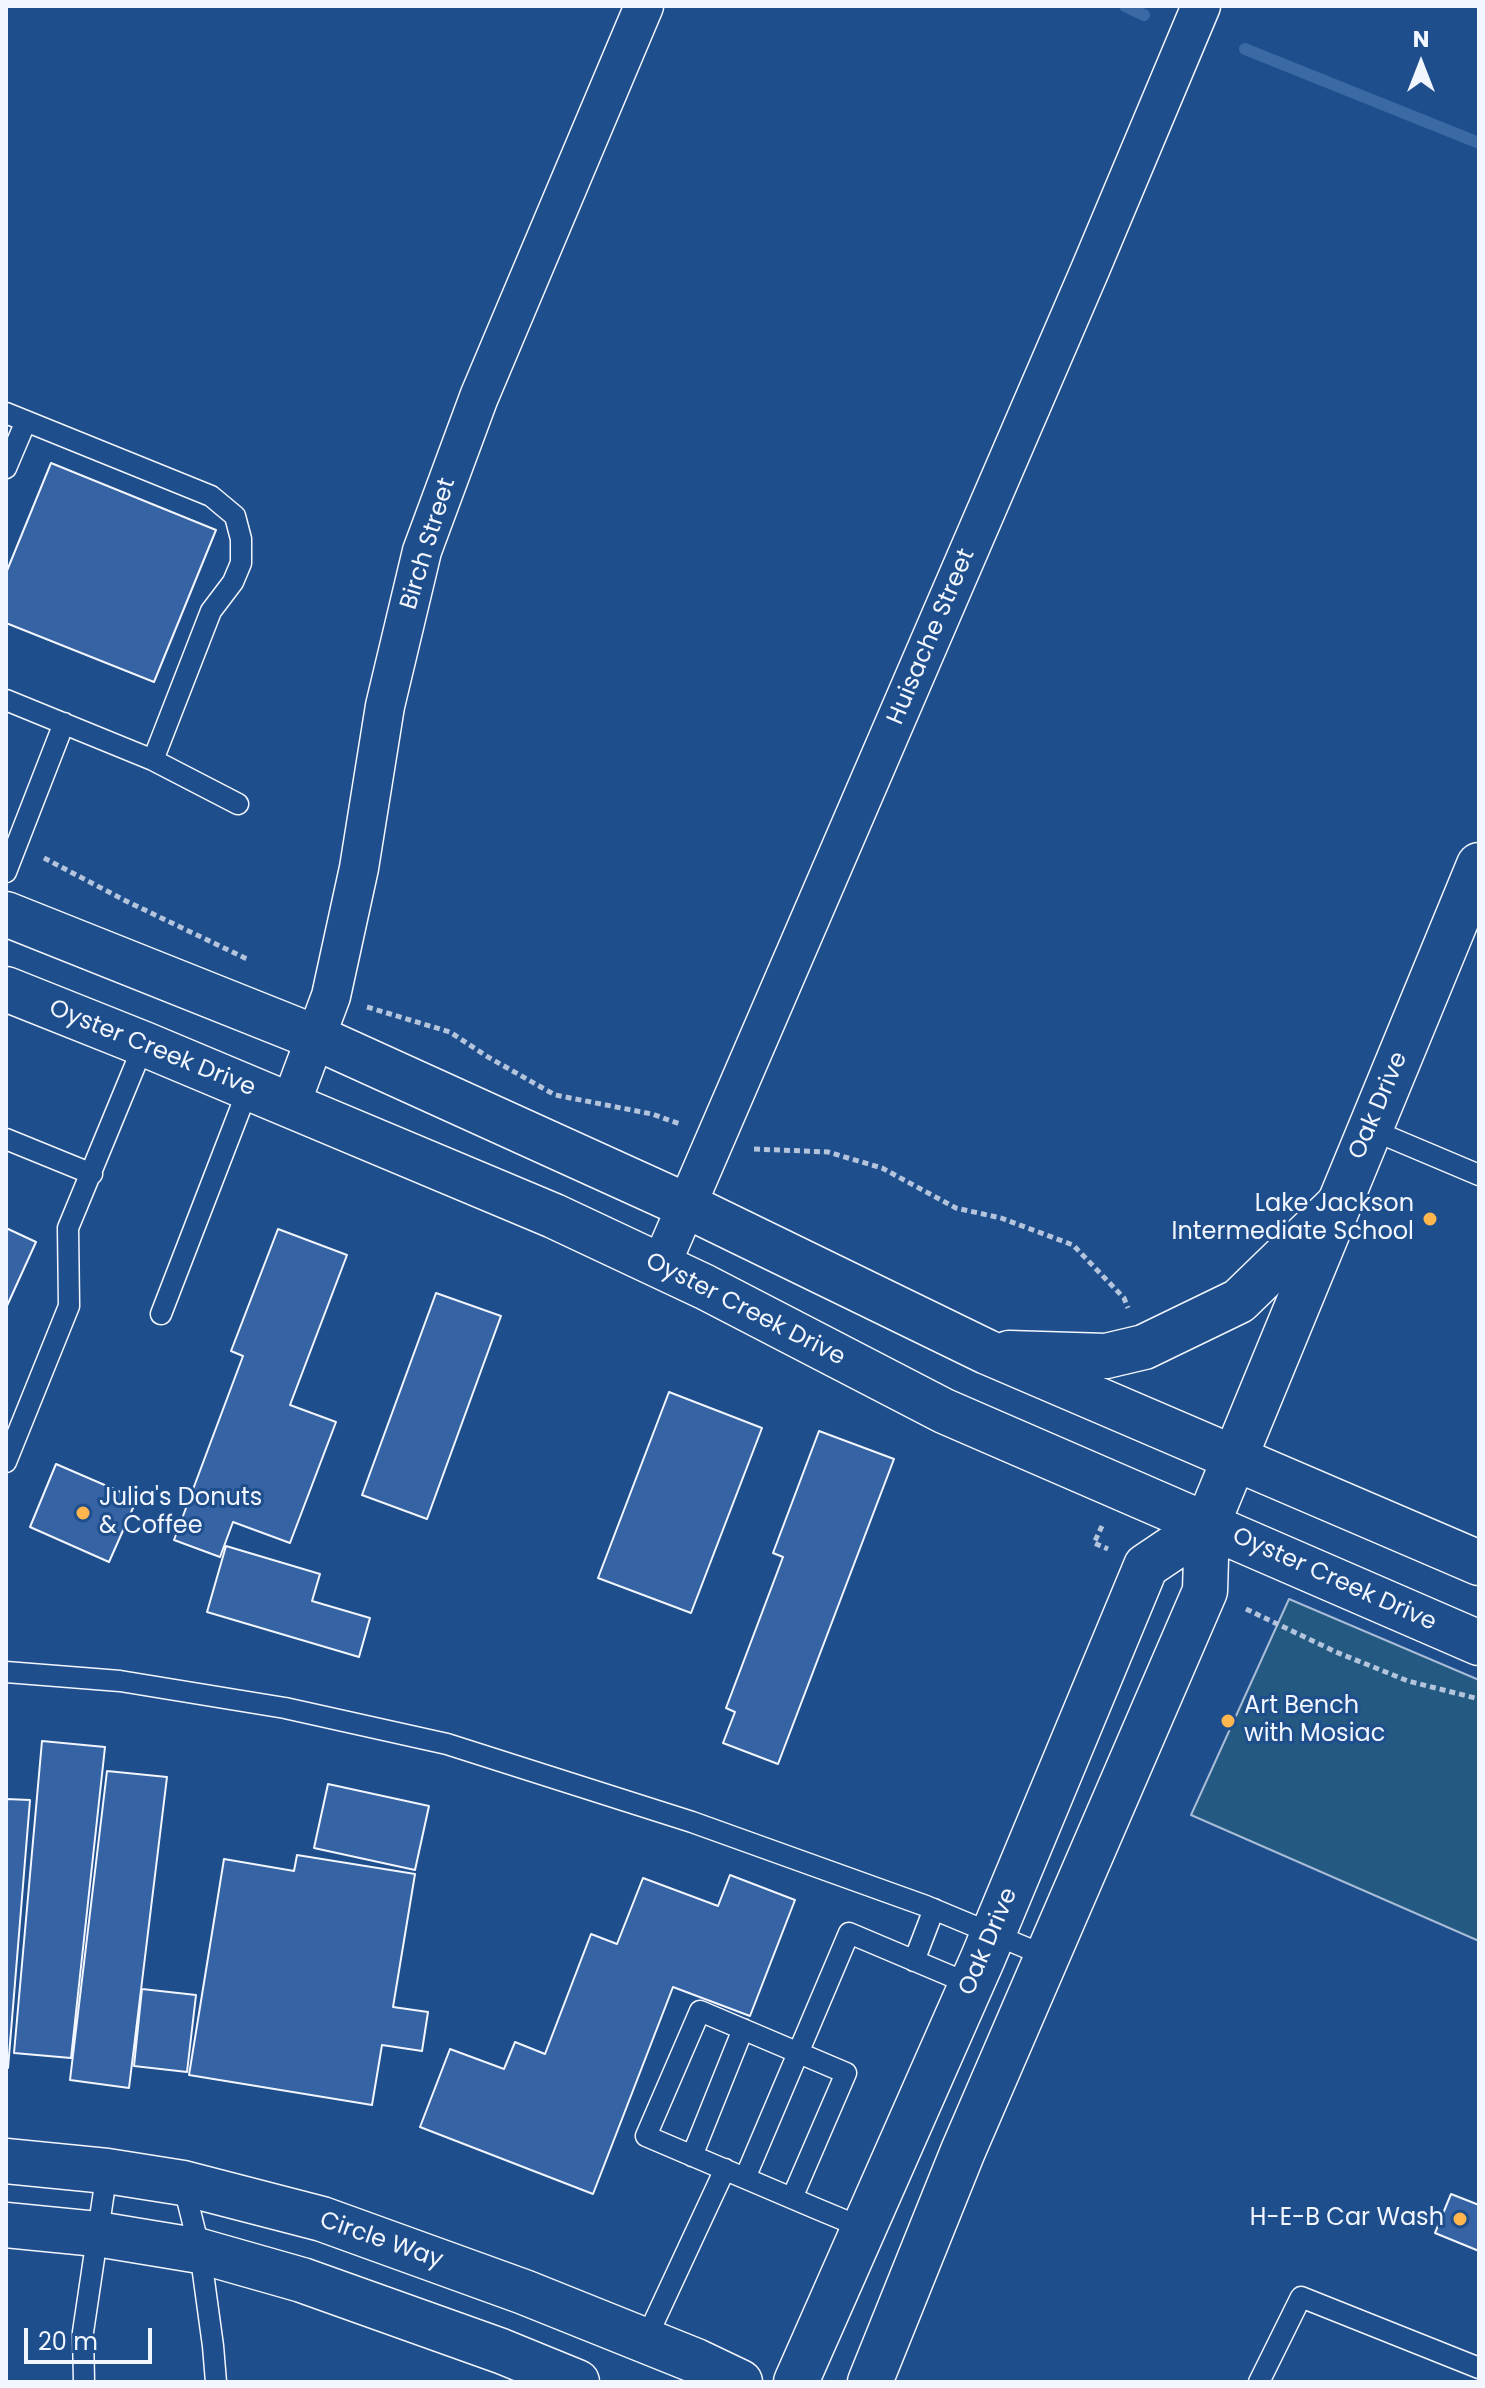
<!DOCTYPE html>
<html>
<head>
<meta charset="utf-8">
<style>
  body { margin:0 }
  #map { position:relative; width:1485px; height:2388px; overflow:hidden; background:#1f4e8c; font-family:Poppins,sans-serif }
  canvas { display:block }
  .frame { position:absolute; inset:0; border:8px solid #f2f6ff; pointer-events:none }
  .north { position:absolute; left:1381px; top:24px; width:80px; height:80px; -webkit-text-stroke:6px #1f4e8c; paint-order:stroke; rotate:0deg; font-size:22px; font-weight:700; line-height:32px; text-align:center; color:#f2f6ff }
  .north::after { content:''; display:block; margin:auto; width:28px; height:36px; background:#f2f6ff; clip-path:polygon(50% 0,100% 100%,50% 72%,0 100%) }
  .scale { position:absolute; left:24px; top:2328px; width:128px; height:36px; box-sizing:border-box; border:4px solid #f2f6ff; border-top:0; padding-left:10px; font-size:24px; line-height:28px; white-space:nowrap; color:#f2f6ff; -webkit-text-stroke:6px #1f4e8c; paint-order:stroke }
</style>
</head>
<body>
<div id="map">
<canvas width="1485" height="2388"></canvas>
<div class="frame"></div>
<div class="north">N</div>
<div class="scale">20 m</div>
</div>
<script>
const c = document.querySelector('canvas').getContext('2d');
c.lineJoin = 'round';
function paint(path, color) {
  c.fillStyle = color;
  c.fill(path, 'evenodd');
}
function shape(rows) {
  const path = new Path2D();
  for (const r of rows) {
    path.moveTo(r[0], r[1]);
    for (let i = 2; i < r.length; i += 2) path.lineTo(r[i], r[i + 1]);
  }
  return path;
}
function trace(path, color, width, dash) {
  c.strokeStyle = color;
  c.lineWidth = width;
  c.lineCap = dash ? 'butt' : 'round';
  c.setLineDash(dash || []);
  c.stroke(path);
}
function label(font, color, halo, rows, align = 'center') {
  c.font = font + ' Poppins,sans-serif';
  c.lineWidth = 6;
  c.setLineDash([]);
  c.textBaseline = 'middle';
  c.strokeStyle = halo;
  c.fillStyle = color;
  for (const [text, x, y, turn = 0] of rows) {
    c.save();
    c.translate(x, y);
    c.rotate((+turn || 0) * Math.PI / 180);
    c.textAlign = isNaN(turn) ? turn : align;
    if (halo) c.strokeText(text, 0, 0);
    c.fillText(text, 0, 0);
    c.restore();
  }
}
const green = shape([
  [1289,1599,1479,1680,1479,1941,1191,1815,1289,1599]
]);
paint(green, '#245a82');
trace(green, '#a8bbd7', 2);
trace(shape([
  [1125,6,1144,15],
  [1245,49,1479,143]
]), '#3b69a3', 12);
const building = shape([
  [51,463,216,530,154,682,6,623,6,573,51,463],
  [6,1228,36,1242,6,1308,6,1228],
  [278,1229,347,1255,290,1405,336,1422,290,1543,233,1522,220,1557,174,1540,243,1356,231,1351,278,1229],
  [436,1293,501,1316,427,1519,362,1495,436,1293],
  [669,1392,762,1428,691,1613,598,1578,669,1392],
  [819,1431,894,1459,778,1764,723,1743,735,1712,726,1708,783,1557,773,1553,819,1431],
  [56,1464,137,1499,109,1562,30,1527,56,1464],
  [226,1546,320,1574,312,1601,370,1618,359,1657,207,1612,226,1546],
  [42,1741,105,1747,71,2058,14,2053,42,1741],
  [107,1771,167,1777,129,2088,70,2080,107,1771],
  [328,1784,429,1806,415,1870,314,1848,328,1784],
  [6,1799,30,1800,8,2068,6,2068,6,1799],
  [297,1855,415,1874,393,2007,428,2012,422,2051,382,2045,372,2105,189,2075,224,1859,294,1871,297,1855],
  [730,1875,795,1900,750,2016,673,1987,593,2194,420,2127,450,2049,504,2069,515,2042,545,2054,591,1934,617,1944,643,1878,718,1906,730,1875],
  [142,1989,196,1995,187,2072,134,2066,142,1989],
  [1451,2194,1479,2205,1479,2251,1435,2233,1451,2194]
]);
paint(building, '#3563a3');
trace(building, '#f2f6ff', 2);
const service = shape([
  [6,413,211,496,235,516,241,539,241,563,233,582,211,611,153,760],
  [6,468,26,421],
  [6,700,153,760,238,804],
  [6,872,64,723],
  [1370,1129,1479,1175],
  [6,1139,92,1174],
  [161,1314,248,1089],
  [6,1462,69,1306,68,1228,144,1044],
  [6,1672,120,1681,285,1708,447,1744,692,1822,926,1906,1046,1956],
  [914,1961,934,1909],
  [692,2156,743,2029],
  [745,2178,849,1933,972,1985],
  [183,2183,200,2251,213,2346,216,2382],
  [792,2198,846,2073,700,2011,646,2136,815,2208,863,2228],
  [645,2341,725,2169],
  [84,2382,83,2332,107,2171],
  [1259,2382,1301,2297,1479,2368]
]);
const minor = shape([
  [290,1106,331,996,359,868,385,706,422,551,479,397,644,6],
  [660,1267,1090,270,1201,6]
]);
const tertiary = shape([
  [1207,1525,1479,865],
  [6,2161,107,2171,183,2183,322,2219,524,2292,696,2361,740,2382],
  [6,2225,97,2234,200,2251,302,2280,501,2351,577,2382]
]);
const secondary = shape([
  [6,914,317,1038,687,1206,987,1352,1479,1563],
  [6,989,144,1044,554,1216,705,1287,944,1411,1479,1643],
  [1009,1353,1106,1356,1144,1347,1239,1301,1337,1206],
  [796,2382,983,1958,1146,1566,1207,1525],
  [870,2382,963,2151,1205,1591,1207,1525]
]);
trace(service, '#f2f6ff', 23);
trace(minor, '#f2f6ff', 41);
trace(tertiary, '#f2f6ff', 47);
trace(secondary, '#f2f6ff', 47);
trace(shape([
  [44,858,126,901,247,959],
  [367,1007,450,1032,488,1057,555,1095,652,1114,680,1124],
  [754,1149,828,1152,882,1168,956,1208,1001,1218,1073,1245,1124,1298,1128,1308],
  [1102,1526,1094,1543,1108,1549],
  [1246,1609,1336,1652,1408,1681,1479,1699]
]), '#b3c4dc', 5, [6, 4]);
trace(service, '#1f4e8c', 20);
trace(minor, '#1f4e8c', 38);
trace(tertiary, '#1f4e8c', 44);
trace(secondary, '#1f4e8c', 44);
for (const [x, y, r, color] of [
  [1430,1219,8,"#ffb74d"],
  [83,1513,8,"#ffb74d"],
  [1228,1721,8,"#ffb74d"],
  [1460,2219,8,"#ffb74d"]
]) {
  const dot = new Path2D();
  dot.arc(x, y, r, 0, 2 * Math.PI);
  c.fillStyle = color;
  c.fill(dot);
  trace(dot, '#1f4e8c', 3);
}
label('24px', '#f2f6ff', '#1f4e8c', [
  ["Birch Street",429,544,-73],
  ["Huisache Street",932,637,-67],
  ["Oyster Creek Drive",152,1049,22],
  ["Oak Drive",1379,1106,-67],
  ["Oyster Creek Drive",745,1310,27],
  ["Oyster Creek Drive",1334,1580,24],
  ["Oak Drive",989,1942,-67],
  ["Circle Way",381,2241,19]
]);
label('24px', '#f2f6ff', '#1f4e8c', [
  ["Lake Jackson",1414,1205],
  ["Intermediate School",1414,1233],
  ["Julia's Donuts",99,1499,"left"],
  ["& Coffee",99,1527,"left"],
  ["Art Bench",1244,1707,"left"],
  ["with Mosiac",1244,1735,"left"],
  ["H-E-B Car Wash",1444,2219]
], 'right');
</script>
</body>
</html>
